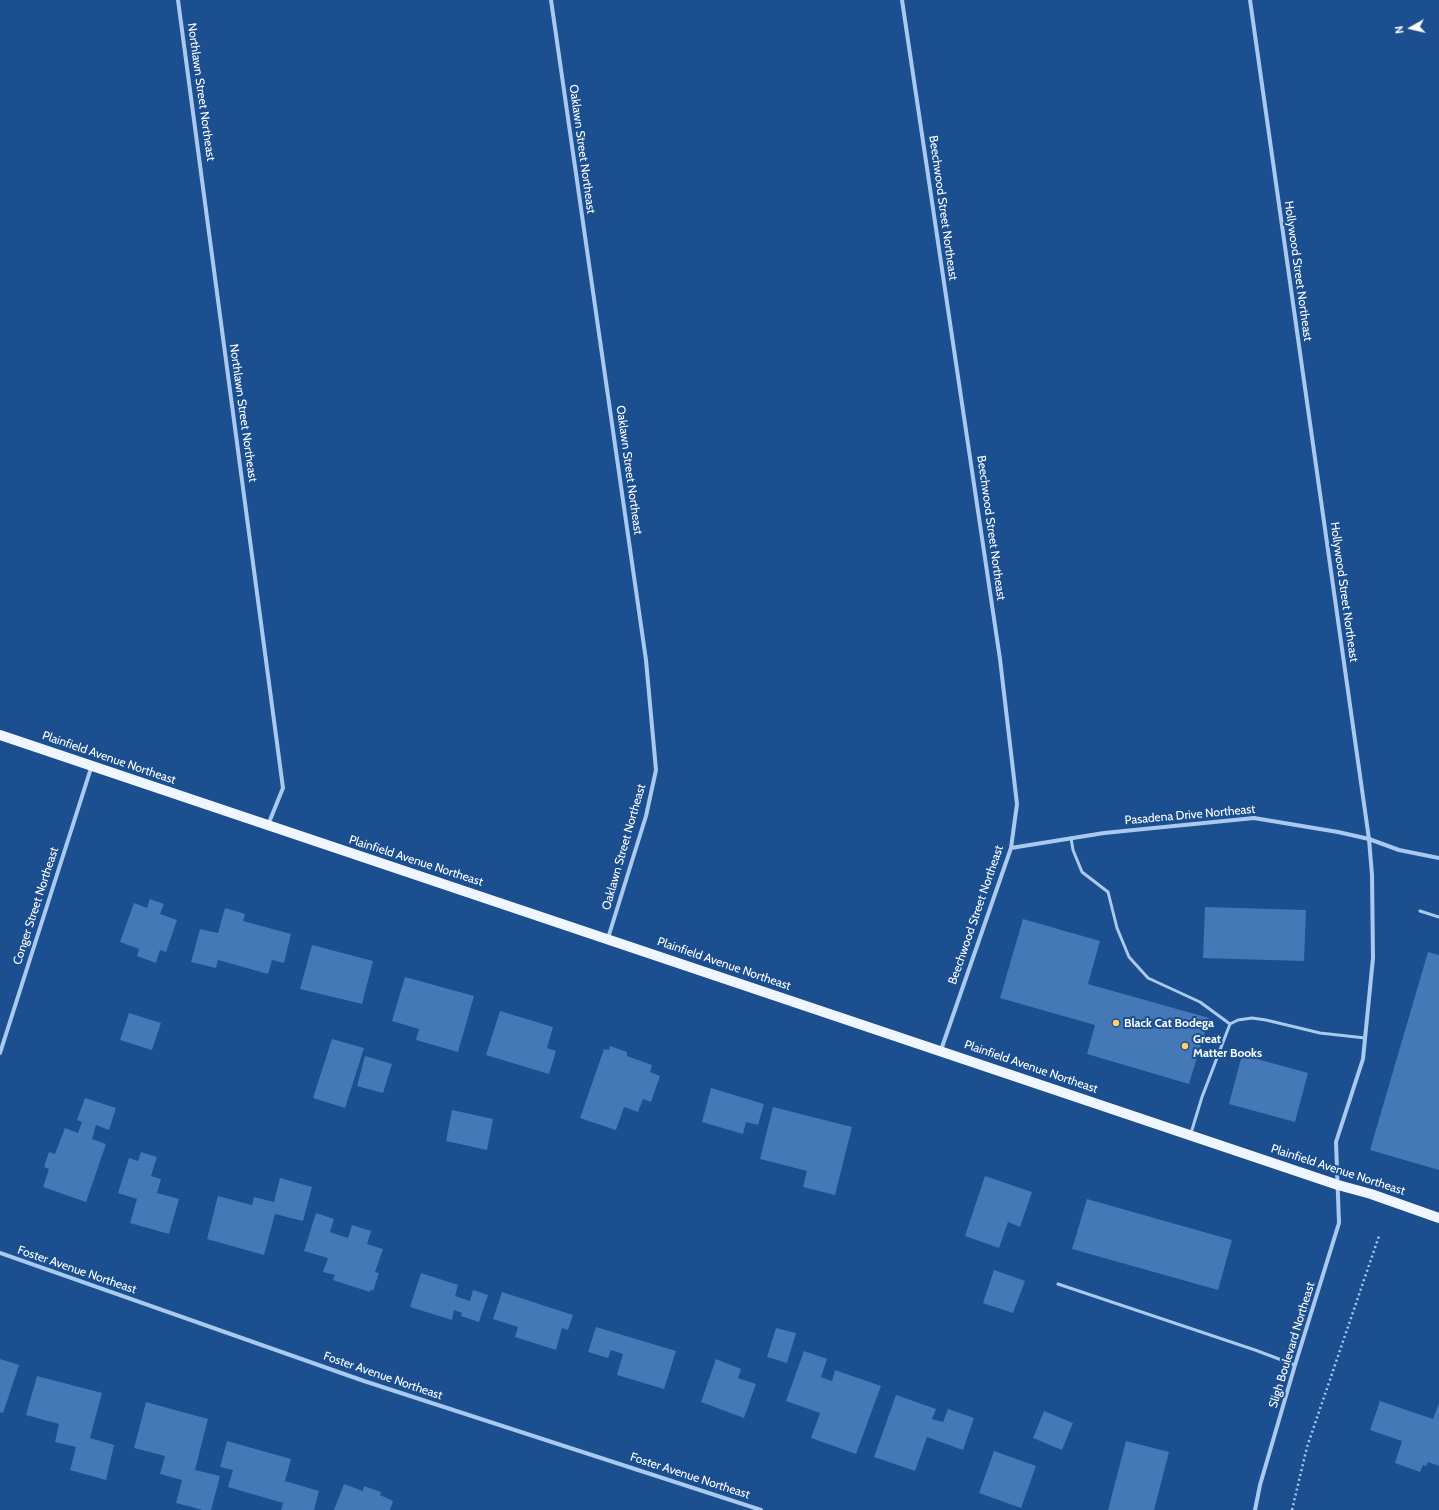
<!DOCTYPE html>
<html>
<head>
<meta charset="utf-8">
<style>
  body { margin:0 }
  #map { position:relative; width:1439px; height:1510px; overflow:hidden; background:#1b4f8f; font-family:Cabin,sans-serif }
  canvas { display:block }
  .north { position:absolute; left:1391px; top:8px; width:40px; height:40px; -webkit-text-stroke:3px #1b4f8f; paint-order:stroke; rotate:262deg; font-size:11px; font-weight:700; line-height:16px; text-align:center; color:#fff }
  .north::after { content:''; display:block; margin:auto; width:14px; height:18px; background:#fff; clip-path:polygon(50% 0,100% 100%,50% 72%,0 100%) }
</style>
</head>
<body>
<div id="map">
<canvas width="1439" height="1510"></canvas>
<div class="north">N</div>
</div>
<script>
const c = document.querySelector('canvas').getContext('2d');
c.lineJoin = 'round';
function paint(path, color) {
  c.fillStyle = color;
  c.fill(path, 'evenodd');
}
function shape(rows) {
  const path = new Path2D();
  for (const r of rows) {
    path.moveTo(r[0], r[1]);
    for (let i = 2; i < r.length; i += 2) path.lineTo(r[i], r[i + 1]);
  }
  return path;
}
function trace(path, color, width, dash) {
  c.strokeStyle = color;
  c.lineWidth = width;
  c.lineCap = dash ? 'butt' : 'round';
  c.setLineDash(dash || []);
  c.stroke(path);
}
function label(font, color, halo, rows, align = 'center') {
  c.font = font + ' Cabin,sans-serif';
  c.lineWidth = 4;
  c.setLineDash([]);
  c.textBaseline = 'middle';
  c.strokeStyle = halo;
  c.fillStyle = color;
  for (const [text, x, y, turn = 0] of rows) {
    c.save();
    c.translate(x, y);
    c.rotate((+turn || 0) * Math.PI / 180);
    c.textAlign = isNaN(turn) ? turn : align;
    if (halo) c.strokeText(text, 0, 0);
    c.fillText(text, 0, 0);
    c.restore();
  }
}
paint(shape([
  [150,899,164,904,160,914,177,920,166,952,160,950,156,963,137,956,139,949,120,942,134,903,147,908],
  [1205,907,1306,910,1304,961,1203,958],
  [225,908,245,914,243,921,291,934,284,963,272,960,268,974,218,960,216,968,191,962,200,929,218,933],
  [1023,919,1100,941,1088,984,1209,1018,1189,1084,1087,1054,1095,1025,1000,998],
  [312,945,373,961,362,1004,300,989],
  [1428,952,1439,955,1439,1170,1370,1150],
  [405,977,474,996,458,1052,416,1040,419,1029,392,1021],
  [500,1011,553,1027,547,1048,556,1051,549,1074,486,1055],
  [129,1013,161,1023,152,1050,120,1040],
  [332,1039,364,1048,345,1108,313,1098],
  [610,1046,627,1052,627,1056,652,1065,650,1072,660,1076,651,1102,643,1099,638,1112,624,1107,616,1130,580,1118,604,1049,609,1050],
  [1242,1055,1308,1073,1295,1122,1229,1104],
  [365,1056,392,1064,383,1093,357,1086],
  [711,1088,764,1104,758,1125,746,1122,743,1134,702,1122],
  [85,1098,116,1108,109,1130,96,1125,92,1139,106,1144,86,1202,43,1187,49,1169,44,1167,49,1152,55,1154,65,1128,78,1133,82,1122,77,1120],
  [773,1107,852,1127,835,1195,803,1187,807,1171,760,1159],
  [452,1110,493,1119,487,1150,446,1141],
  [141,1152,157,1157,151,1176,161,1179,157,1193,179,1199,169,1234,130,1223,137,1199,118,1193,129,1158,138,1161],
  [985,1176,1032,1192,1020,1227,1008,1222,999,1248,965,1236],
  [280,1178,312,1187,303,1221,275,1214,264,1255,207,1239,218,1196,252,1205,254,1197,274,1202],
  [1087,1199,1232,1240,1218,1290,1072,1249],
  [316,1213,334,1219,330,1232,348,1238,352,1225,371,1231,367,1244,383,1249,375,1272,379,1273,373,1291,370,1289,370,1292,333,1280,335,1275,323,1272,328,1258,304,1251],
  [994,1270,1025,1281,1013,1313,983,1303],
  [421,1273,458,1285,455,1296,470,1301,473,1290,488,1295,479,1322,461,1316,462,1313,454,1310,452,1320,410,1307],
  [502,1292,573,1315,568,1330,562,1328,556,1350,515,1337,518,1327,493,1319],
  [596,1327,676,1351,664,1389,617,1375,623,1354,611,1350,608,1358,588,1352],
  [776,1328,796,1333,787,1363,767,1357],
  [804,1351,827,1359,821,1377,832,1381,835,1370,881,1386,856,1454,811,1438,820,1413,786,1401],
  [0,1359,19,1365,3,1413,0,1412],
  [716,1359,741,1369,738,1378,756,1384,744,1418,701,1402],
  [37,1376,102,1393,90,1438,114,1445,106,1480,70,1470,76,1447,55,1442,59,1424,26,1415],
  [896,1395,936,1409,932,1419,943,1422,948,1409,974,1418,963,1450,927,1437,915,1471,874,1457],
  [1380,1401,1433,1419,1439,1403,1439,1466,1428,1462,1426,1466,1423,1465,1420,1472,1395,1463,1402,1441,1370,1430],
  [146,1402,208,1419,195,1470,220,1476,211,1510,203,1510,176,1503,182,1480,160,1474,165,1456,134,1448],
  [1044,1411,1073,1423,1062,1450,1033,1438],
  [227,1441,291,1459,285,1481,319,1491,314,1510,281,1510,283,1503,228,1487,233,1470,220,1467],
  [1126,1441,1169,1452,1154,1510,1108,1510],
  [994,1451,1036,1466,1021,1508,979,1493],
  [344,1484,363,1491,364,1486,381,1492,380,1495,393,1501,390,1510,334,1510]
]), '#4478b7');
trace(shape([
  [1292,1510,1307,1447,1379,1236]
]), '#a9c9ee', 2.5, [2, 3]);
trace(shape([
  [1071,838,1073,850,1082,872,1108,892,1117,928,1129,957,1148,978,1200,1002,1230,1024],
  [1420,911,1439,917],
  [1191,1133,1202,1097,1230,1024,1238,1020,1252,1018,1266,1020,1320,1033,1365,1038],
  [1058,1284,1255,1350,1295,1365]
]), '#a9c9ee', 3);
trace(shape([
  [178,0,283,788,268,825],
  [551,0,646,660,656,770,646,816,608,938],
  [902,0,1000,659,1017,804,1011,848,941,1050],
  [1250,0,1369,839,1372,875,1373,958,1363,1059,1336,1142,1339,1223,1295,1365,1260,1485,1255,1510],
  [1011,848,1104,833,1254,818,1338,832,1369,839,1399,850,1439,858],
  [0,1053,92,765],
  [0,1253,364,1381,761,1510]
]), '#a9c9ee', 4);
trace(shape([
  [0,735,1338,1185,1371,1194,1439,1218]
]), '#f0f6ff', 10);
for (const [x, y, r, color] of [
  [1116,1023,4,"#ffd166"],
  [1185,1046,4,"#ffd166"]
]) {
  const dot = new Path2D();
  dot.arc(x, y, r, 0, 2 * Math.PI);
  c.fillStyle = color;
  c.fill(dot);
  trace(dot, '#1b4f8f', 1.5);
}
label('12px', '#fff', '#1b4f8f', [
  ["Northlawn Street Northeast",201,92,82],
  ["Oaklawn Street Northeast",582,149,82],
  ["Beechwood Street Northeast",943,208,82],
  ["Hollywood Street Northeast",1298,271,82],
  ["Northlawn Street Northeast",243,413,82],
  ["Oaklawn Street Northeast",629,470,82],
  ["Beechwood Street Northeast",991,528,82],
  ["Hollywood Street Northeast",1344,592,82],
  ["Plainfield Avenue Northeast",109,758,19],
  ["Pasadena Drive Northeast",1190,815,-5],
  ["Oaklawn Street Northeast",624,847,-74],
  ["Plainfield Avenue Northeast",416,861,18],
  ["Conger Street Northeast",36,906,-72],
  ["Beechwood Street Northeast",976,915,-71],
  ["Plainfield Avenue Northeast",724,964,19],
  ["Plainfield Avenue Northeast",1031,1067,19],
  ["Plainfield Avenue Northeast",1338,1170,18],
  ["Foster Avenue Northeast",77,1270,19],
  ["Sligh Boulevard Northeast",1292,1345,-73],
  ["Foster Avenue Northeast",383,1376,19],
  ["Foster Avenue Northeast",690,1476,18]
]);
label('bold 12px', '#fff', '#1b4f8f', [
  ["Black Cat Bodega",1124,1023],
  ["Great",1193,1039],
  ["Matter Books",1193,1053]
], 'left');
</script>
</body>
</html>
